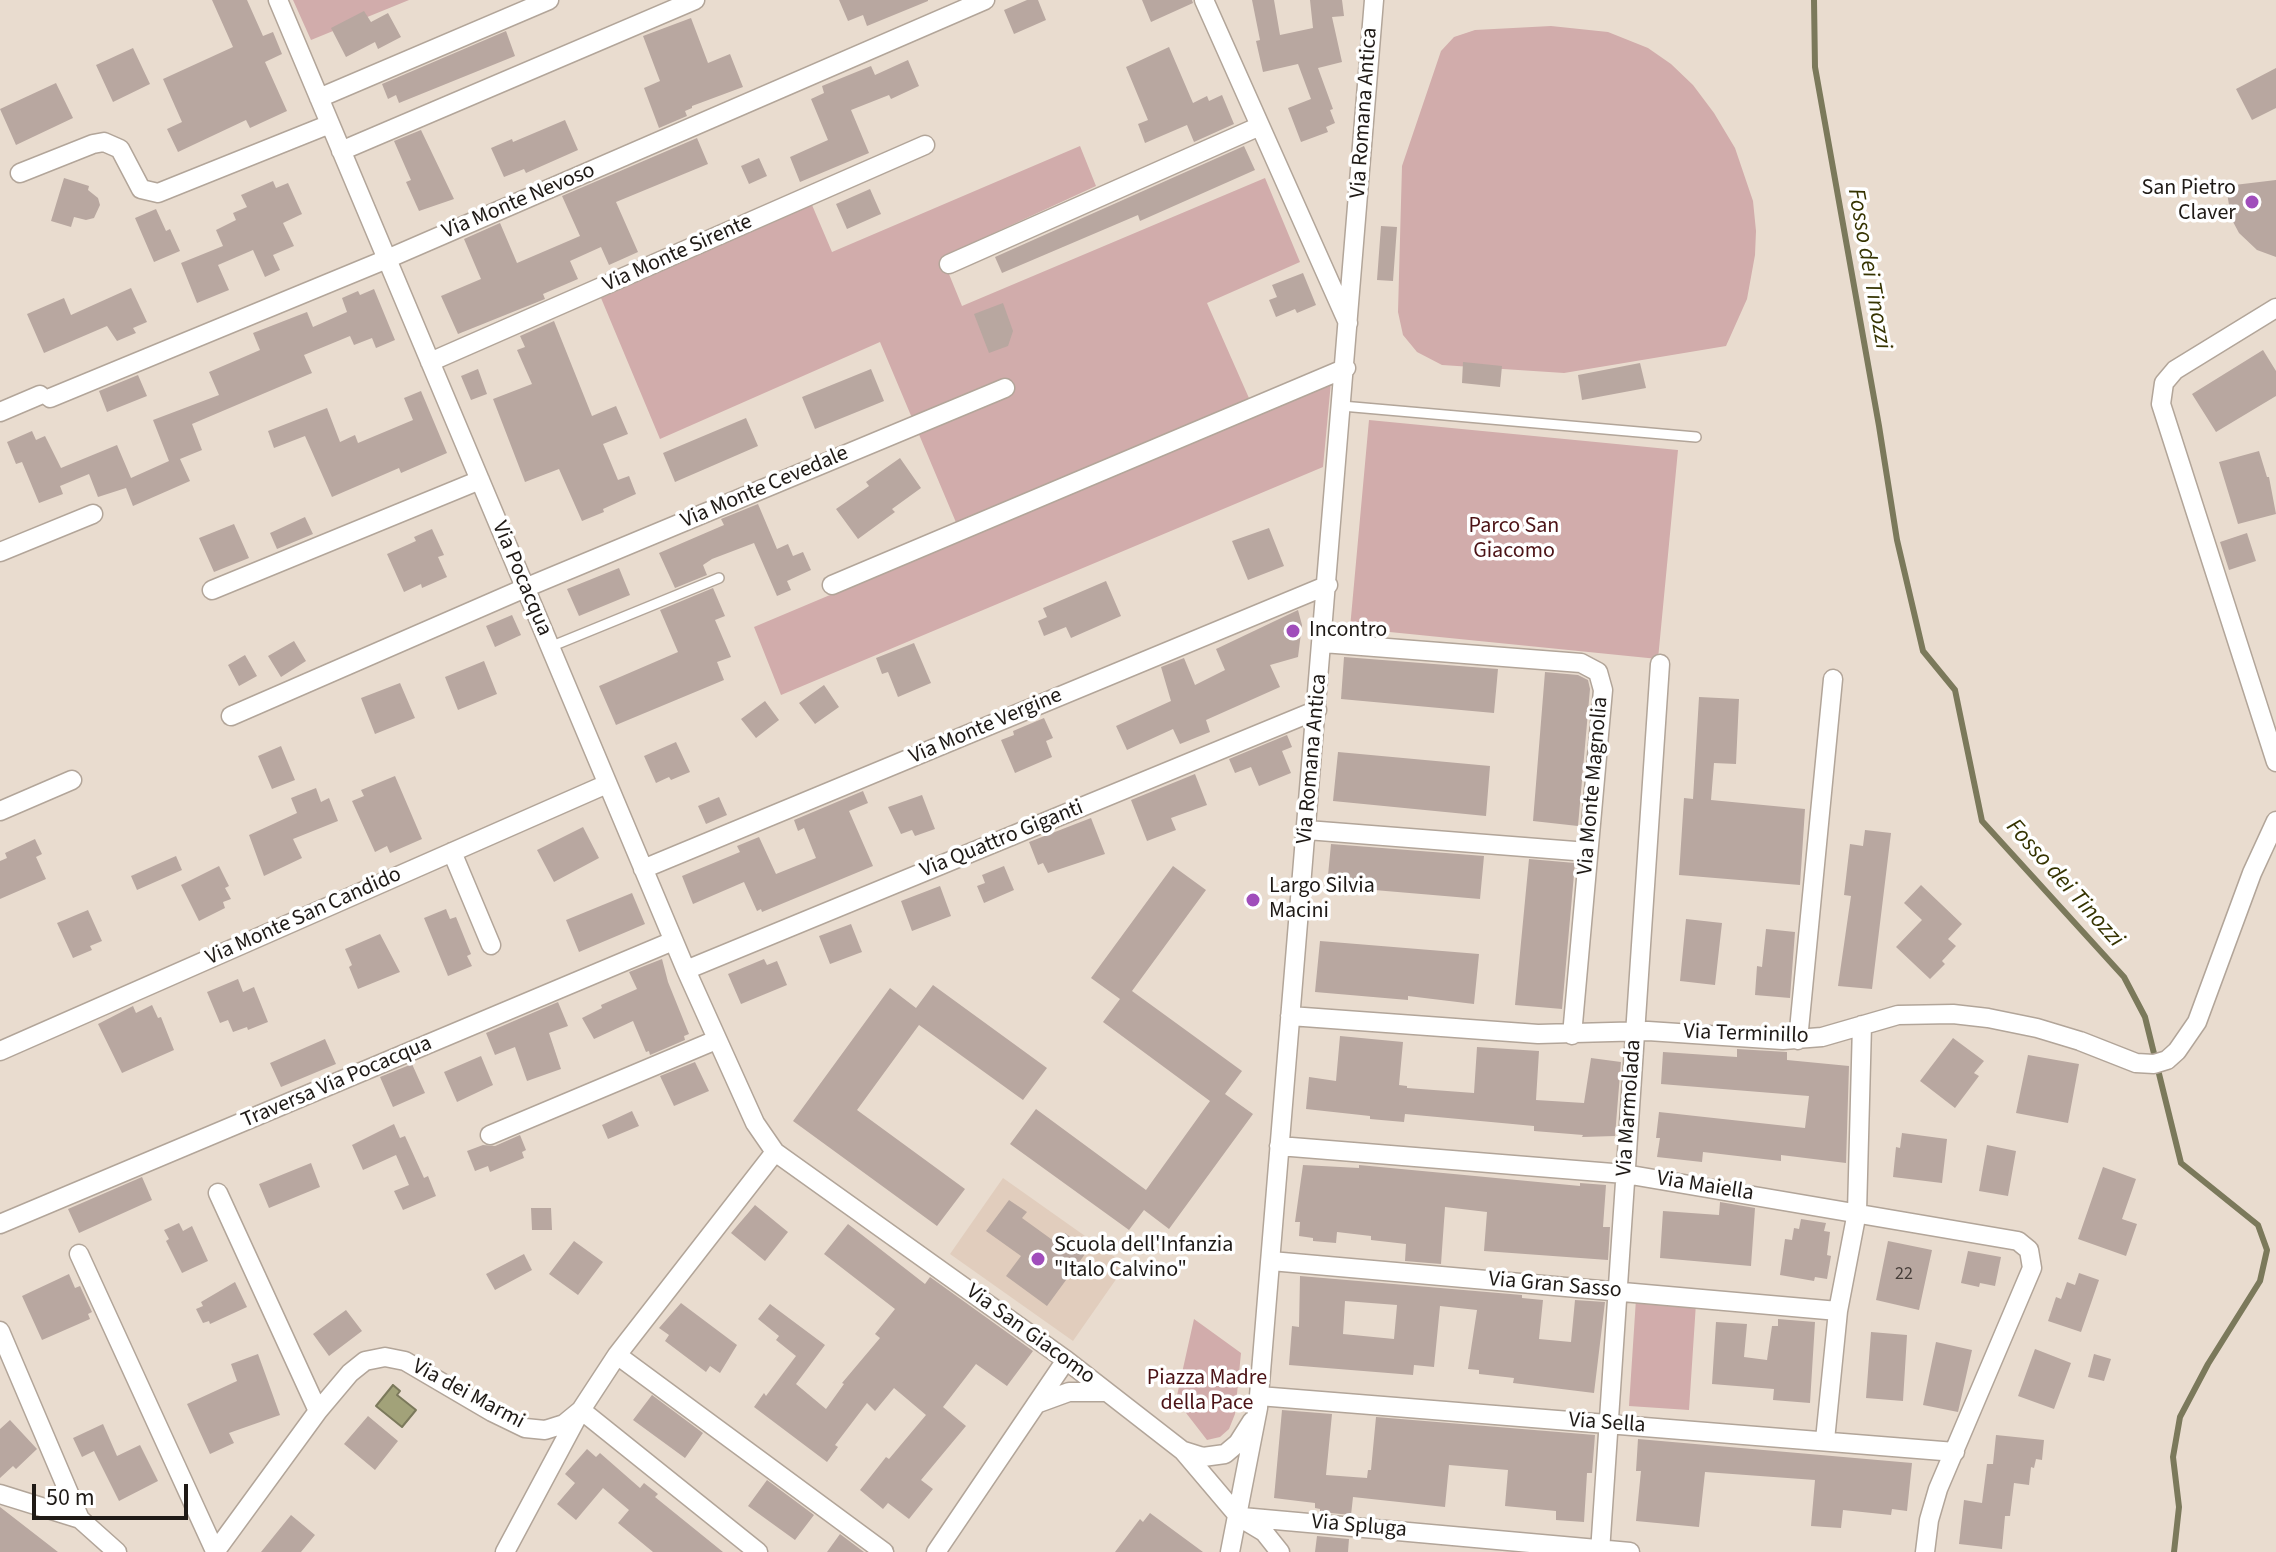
<!DOCTYPE html>
<html>
<head>
<meta charset="utf-8">
<style>
  body { margin:0 }
  #map { position:relative; width:2276px; height:1552px; overflow:hidden; background:#e9dccf; font-family:"Source Sans 3",sans-serif }
  canvas { display:block }
  .scale { position:absolute; left:32px; top:1484px; width:156px; height:36px; box-sizing:border-box; border:4px solid #1f1a16; border-top:0; padding-left:10px; font-size:24px; line-height:28px; white-space:nowrap; color:#1f1a16; -webkit-text-stroke:6px #fff; paint-order:stroke }
</style>
</head>
<body>
<div id="map">
<canvas width="2276" height="1552"></canvas>
<div class="scale">50 m</div>
</div>
<script>
const c = document.querySelector('canvas').getContext('2d');
c.lineJoin = 'round';
function paint(path, color) {
  c.fillStyle = color;
  c.fill(path, 'evenodd');
}
function shape(rows) {
  const path = new Path2D();
  for (const r of rows) {
    path.moveTo(r[0], r[1]);
    for (let i = 2; i < r.length; i += 2) path.lineTo(r[i], r[i + 1]);
  }
  return path;
}
function trace(path, color, width, dash) {
  c.strokeStyle = color;
  c.lineWidth = width;
  c.lineCap = dash ? 'butt' : 'round';
  c.setLineDash(dash || []);
  c.stroke(path);
}
function label(font, color, halo, rows, align = 'center') {
  c.font = font + ' "Source Sans 3",sans-serif';
  c.lineWidth = 7;
  c.setLineDash([]);
  c.textBaseline = 'middle';
  c.strokeStyle = halo;
  c.fillStyle = color;
  for (const [text, x, y, turn = 0] of rows) {
    c.save();
    c.translate(x, y);
    c.rotate((+turn || 0) * Math.PI / 180);
    c.textAlign = isNaN(turn) ? turn : align;
    if (halo) c.strokeText(text, 0, 0);
    c.fillText(text, 0, 0);
    c.restore();
  }
}
paint(shape([
  [1003,1178,1126,1265,1073,1341,950,1254]
]), '#e1cdbd');
paint(shape([
  [293,0,409,0,311,40],
  [1551,26,1608,32,1648,48,1671,64,1693,85,1714,113,1735,148,1753,201,1756,231,1755,255,1747,299,1726,346,1564,373,1442,365,1417,352,1403,335,1398,312,1402,166,1441,51,1454,37,1475,30],
  [1080,146,1096,186,942,257,962,306,1265,178,1300,262,1207,303,1256,414,1331,382,1323,467,781,695,754,627,963,539,880,342,660,439,601,298,812,205,832,252],
  [1369,420,1678,450,1658,659,1350,628],
  [1636,1299,1696,1303,1689,1410,1629,1406],
  [1194,1319,1241,1353,1235,1414,1229,1429,1220,1437,1207,1440,1176,1400]
]), '#d1acab');
const water = shape([
  [393,1385,400,1391,397,1395,416,1410,402,1427,376,1406,393,1385]
]);
paint(water, '#a2a279');
trace(water, '#7b795b', 2);
trace(shape([
  [1814,0,1815,67,1879,426,1897,540,1923,651,1955,690,1982,821,2124,977,2145,1017,2181,1163,2258,1225,2267,1250,2260,1281,2208,1364,2180,1417,2173,1457,2179,1507,2174,1552]
]), '#7b795b', 6);
paint(shape([
  [212,0,247,0,263,36,273,32,282,54,265,62,287,111,250,128,246,120,178,152,167,129,182,122,163,79,233,47],
  [839,0,928,0,928,1,867,26,863,15,848,21],
  [1027,0,1038,0,1046,20,1014,34,1004,10],
  [1142,0,1192,0,1193,3,1151,22],
  [1252,0,1274,0,1280,35,1313,28,1310,0,1342,0,1344,16,1332,17,1342,62,1318,68,1333,109,1330,110,1335,123,1326,127,1328,132,1301,142,1288,108,1311,99,1298,64,1263,72,1256,41,1260,40],
  [364,11,371,22,388,13,401,37,378,49,375,42,346,57,331,28],
  [691,18,708,63,730,54,743,87,692,106,692,108,685,111,687,116,659,128,644,88,660,81,643,36],
  [506,31,515,56,399,103,396,95,388,99,382,84],
  [1169,47,1193,103,1207,96,1209,101,1222,95,1234,124,1194,142,1187,125,1145,143,1138,124,1148,120,1126,67],
  [133,48,150,84,113,102,96,65],
  [908,60,919,86,891,99,889,95,851,110,869,153,800,182,790,157,828,140,811,99,824,93,822,86,871,66,875,75],
  [2276,68,2276,108,2252,120,2236,89],
  [56,83,73,118,16,145,0,109],
  [565,120,578,150,526,173,524,169,504,177,491,148,512,139,513,142],
  [421,130,454,199,419,211,406,182,411,180,394,141],
  [697,138,708,164,616,202,638,252,609,265,601,247,570,261,578,279,543,294,545,299,458,334,441,296,481,279,464,239,500,223,517,263,580,236,562,196],
  [1244,146,1255,170,1140,221,1138,215,1002,273,995,257],
  [759,158,767,176,749,184,741,166],
  [64,178,89,186,88,190,98,198,100,205,94,218,86,220,74,217,71,227,51,221],
  [2276,180,2276,257,2257,250,2239,233,2231,218,2226,186],
  [273,181,276,188,288,183,302,214,283,223,294,246,273,255,280,270,265,277,253,250,218,265,229,290,197,303,181,263,223,246,216,230,236,220,233,213,247,207,241,195],
  [870,189,881,214,847,229,836,204],
  [156,209,166,231,170,229,180,251,154,262,135,218],
  [1381,226,1397,227,1393,281,1377,280],
  [1303,273,1316,305,1297,313,1295,309,1276,317,1269,300,1277,297,1272,285],
  [131,288,147,322,133,328,136,333,117,341,107,326,44,353,27,314,64,298,71,315],
  [374,289,395,340,376,348,372,338,354,345,350,336,304,355,312,373,192,424,202,450,180,459,190,481,133,506,126,488,98,497,89,474,60,486,63,494,39,503,22,462,16,464,7,442,32,431,36,440,45,436,61,468,117,445,131,478,169,461,153,420,219,395,209,372,260,350,253,333,307,312,313,327,347,312,342,298,358,291,360,295],
  [1003,303,1013,331,1008,346,989,353,974,314],
  [554,321,592,416,616,406,628,434,603,444,618,480,629,476,636,494,603,509,604,512,582,521,559,469,525,482,493,399,532,384,517,350,525,347,520,336],
  [2263,350,2276,371,2276,396,2216,432,2192,394],
  [1463,362,1502,366,1500,387,1462,383],
  [1640,363,1646,388,1582,400,1578,375],
  [478,369,487,394,471,400,461,376],
  [871,369,884,401,815,429,802,397],
  [138,375,147,396,107,412,99,391],
  [421,391,447,453,401,473,399,468,332,497,305,436,274,448,268,431,327,408,340,442,355,435,358,443,413,420,404,398],
  [746,418,758,446,675,482,663,453],
  [2259,451,2267,477,2269,477,2276,514,2238,524,2219,462],
  [900,458,921,488,892,509,895,512,858,539,836,509,869,486,866,482],
  [758,504,777,549,788,544,793,556,803,552,811,570,787,581,791,590,777,596,754,543,712,559,703,565,707,575,675,588,659,553,724,525,721,519],
  [305,517,313,534,277,549,270,533],
  [234,524,249,558,214,572,199,538],
  [1269,528,1284,566,1248,580,1232,541],
  [432,529,444,555,438,557,447,577,422,588,421,584,404,592,387,554,416,541,414,537],
  [2247,533,2256,561,2229,570,2220,542],
  [619,568,630,595,579,616,567,589],
  [1106,581,1121,616,1071,638,1066,627,1044,636,1038,621,1047,617,1043,608],
  [713,588,725,616,715,620,731,657,717,662,724,680,616,725,599,686,678,652,660,610],
  [1298,610,1302,625,1298,657,1270,665,1280,687,1206,720,1210,732,1180,744,1173,729,1127,750,1116,726,1171,701,1161,667,1184,658,1195,685,1225,670,1216,649],
  [512,615,521,635,495,647,486,626],
  [294,641,306,661,281,677,268,656],
  [914,643,931,683,898,697,888,672,882,674,876,658],
  [245,655,257,676,239,686,228,665],
  [1344,657,1498,669,1494,713,1341,699],
  [484,661,497,694,458,710,445,677],
  [1545,672,1578,675,1588,680,1590,689,1578,826,1533,821],
  [400,683,415,718,375,734,361,698],
  [824,685,839,707,815,724,799,703],
  [1699,697,1739,699,1736,764,1714,763,1711,800,1805,809,1800,885,1679,875,1684,798,1693,799],
  [765,701,779,720,756,738,741,719],
  [1044,718,1053,738,1046,741,1052,757,1015,773,1001,740,1014,735,1013,731],
  [1287,735,1292,747,1282,751,1291,773,1259,786,1251,767,1235,773,1229,759],
  [676,742,690,772,671,780,669,777,656,783,644,756],
  [281,746,295,780,272,789,258,756],
  [1338,752,1490,766,1486,816,1333,801],
  [1195,774,1207,805,1171,818,1176,830,1147,841,1131,800],
  [395,776,422,839,390,853,387,846,375,852,352,801,364,796,361,790],
  [316,788,321,802,329,798,338,821,293,839,302,858,264,876,249,835,297,813,291,798],
  [863,791,868,803,849,811,873,866,762,912,761,909,757,911,744,882,693,904,682,876,740,852,737,846,759,837,776,874,816,858,804,828,798,831,794,820],
  [922,795,935,829,915,836,912,830,901,834,888,807],
  [719,797,727,815,706,824,698,806],
  [1091,818,1105,854,1048,873,1043,863,1038,865,1029,842],
  [583,827,599,858,554,882,537,850],
  [1865,830,1891,833,1872,989,1838,986,1851,896,1844,895,1850,844,1863,846],
  [35,839,42,854,36,857,46,879,0,899,0,861,7,858,5,853],
  [1331,844,1484,856,1480,899,1327,886],
  [176,856,182,870,137,890,131,876],
  [1529,859,1575,863,1562,1009,1515,1005],
  [219,866,229,886,225,888,231,899,223,902,225,908,199,921,181,885],
  [1004,866,1014,890,984,903,977,886,985,883,982,875],
  [1173,866,1206,890,1132,991,1242,1071,1225,1094,1253,1114,1169,1229,1144,1210,1129,1230,1010,1144,1036,1109,1146,1190,1210,1101,1103,1022,1120,999,1091,978],
  [1921,885,1962,924,1948,939,1956,946,1942,961,1945,964,1930,979,1896,947,1922,920,1904,903],
  [940,886,951,916,912,931,901,901],
  [632,893,645,924,579,952,566,920],
  [446,909,450,919,456,917,471,954,467,956,472,966,448,976,424,918],
  [88,910,102,941,90,946,92,950,73,958,57,923],
  [1686,919,1722,923,1715,985,1680,981],
  [851,924,862,952,830,964,819,936],
  [1766,929,1795,932,1790,998,1755,995,1757,966,1762,967],
  [380,934,400,972,358,989,349,967,352,965,345,949],
  [1320,941,1479,954,1474,1004,1408,996,1408,1000,1315,992],
  [662,959,668,982,689,1034,684,1036,685,1040,650,1055,649,1051,646,1052,633,1021,594,1039,582,1018,602,1008,601,1005,637,989,629,972],
  [764,959,767,965,777,961,787,985,741,1004,728,974],
  [238,979,243,992,254,987,268,1022,248,1030,247,1027,233,1032,228,1020,220,1023,207,992],
  [933,985,1047,1068,1023,1100,919,1025,857,1110,965,1189,937,1226,793,1121,890,988,916,1008],
  [558,1002,568,1026,549,1033,561,1069,527,1081,515,1047,495,1055,486,1033],
  [152,1005,158,1018,161,1017,174,1050,122,1073,98,1024,133,1006,136,1013],
  [1340,1036,1403,1042,1399,1085,1407,1086,1407,1088,1474,1093,1477,1047,1539,1051,1536,1100,1584,1103,1591,1058,1621,1062,1615,1136,1582,1137,1583,1135,1534,1131,1534,1126,1405,1114,1404,1122,1370,1119,1370,1116,1306,1109,1309,1077,1336,1081],
  [1953,1038,1984,1061,1974,1073,1979,1076,1955,1108,1920,1081],
  [325,1039,336,1064,281,1087,270,1063],
  [1737,1049,1787,1052,1787,1060,1849,1066,1846,1163,1781,1155,1781,1161,1703,1152,1702,1162,1657,1157,1660,1138,1656,1138,1659,1112,1805,1128,1809,1096,1661,1084,1663,1052,1737,1057],
  [2028,1055,2079,1064,2068,1123,2016,1113],
  [481,1056,493,1085,457,1102,444,1072],
  [695,1062,709,1091,674,1106,660,1076],
  [412,1064,425,1093,393,1107,380,1077],
  [632,1111,639,1126,608,1139,602,1125],
  [394,1124,400,1138,405,1136,424,1178,428,1176,436,1196,403,1210,394,1191,409,1185,396,1155,363,1170,352,1145],
  [1902,1133,1947,1139,1942,1183,1893,1177,1896,1147,1900,1148],
  [520,1135,526,1150,522,1152,524,1158,490,1172,488,1166,475,1171,467,1151,483,1145,495,1146],
  [1987,1145,2016,1151,2008,1196,1979,1191],
  [311,1163,320,1187,269,1208,259,1184],
  [1303,1165,1359,1168,1359,1165,1580,1186,1580,1183,1606,1185,1603,1227,1610,1227,1608,1260,1484,1251,1487,1212,1445,1207,1441,1264,1405,1261,1406,1244,1371,1240,1371,1236,1337,1232,1336,1243,1313,1241,1313,1238,1299,1236,1300,1222,1295,1222],
  [2103,1167,2136,1179,2122,1219,2137,1224,2126,1256,2078,1239],
  [142,1177,152,1200,79,1233,68,1209],
  [1009,1200,1027,1212,1022,1218,1058,1244,1065,1233,1088,1250,1047,1306,1006,1276,1021,1256,986,1231],
  [1720,1202,1755,1208,1751,1266,1660,1258,1663,1211,1719,1215],
  [755,1205,788,1232,765,1261,731,1233],
  [531,1208,551,1208,552,1230,532,1230],
  [1801,1219,1826,1223,1824,1231,1830,1232,1827,1255,1831,1256,1827,1279,1815,1277,1814,1281,1780,1275,1785,1239,1792,1240,1794,1228,1799,1229],
  [179,1223,183,1231,192,1226,208,1261,182,1273,166,1241,169,1239,164,1230],
  [848,1224,925,1284,930,1277,1033,1351,1007,1386,976,1364,943,1407,966,1426,921,1480,933,1489,909,1519,888,1503,883,1509,860,1490,886,1457,889,1459,926,1415,894,1388,875,1411,867,1403,835,1445,838,1447,827,1462,754,1407,764,1393,766,1396,796,1356,776,1340,779,1336,758,1319,770,1304,825,1345,796,1384,826,1409,844,1384,842,1383,880,1338,875,1334,895,1309,824,1254],
  [574,1241,603,1262,578,1295,549,1274],
  [1888,1241,1932,1250,1919,1310,1876,1300],
  [1968,1251,2001,1257,1995,1286,1980,1283,1979,1287,1961,1283],
  [524,1254,532,1270,495,1290,486,1274],
  [2079,1273,2099,1280,2081,1332,2048,1321,2056,1297,2061,1299,2067,1282,2075,1285],
  [69,1274,75,1288,80,1286,92,1312,88,1314,90,1319,42,1340,22,1296],
  [1300,1276,1522,1295,1522,1298,1543,1300,1539,1339,1571,1342,1575,1300,1605,1302,1594,1393,1513,1383,1514,1378,1479,1374,1479,1370,1468,1369,1477,1310,1440,1306,1434,1367,1414,1365,1413,1375,1289,1365,1292,1326,1299,1327],
  [1345,1301,1397,1305,1394,1339,1343,1334],
  [235,1282,247,1307,210,1324,209,1321,203,1323,196,1309,203,1306,201,1302],
  [681,1303,737,1345,720,1373,710,1366,706,1372,665,1341,669,1335,659,1328],
  [346,1310,362,1331,329,1356,313,1334],
  [1778,1319,1815,1322,1810,1403,1773,1400,1774,1389,1712,1384,1716,1322,1747,1324,1744,1357,1767,1360,1772,1326,1778,1326],
  [1871,1332,1907,1335,1903,1401,1866,1398],
  [1936,1342,1972,1350,1958,1412,1923,1405],
  [2035,1349,2071,1363,2054,1409,2018,1396],
  [258,1354,280,1415,229,1433,234,1443,210,1454,187,1404,237,1381,231,1364],
  [2094,1354,2111,1359,2104,1381,2088,1377],
  [652,1395,703,1433,685,1458,633,1420],
  [1282,1410,1332,1414,1326,1475,1367,1478,1368,1470,1371,1470,1376,1417,1595,1435,1592,1473,1587,1473,1584,1522,1556,1520,1556,1511,1505,1506,1508,1470,1449,1465,1445,1507,1353,1497,1351,1515,1320,1512,1320,1509,1315,1508,1315,1503,1274,1498],
  [368,1416,398,1441,375,1470,344,1444],
  [10,1420,37,1449,16,1469,13,1466,0,1478,0,1429],
  [103,1424,117,1456,140,1445,158,1481,119,1501,94,1451,82,1457,73,1438],
  [1996,1435,2044,1440,2042,1460,2036,1459,2034,1468,2031,1467,2029,1485,2014,1483,2010,1516,2005,1516,2002,1549,1959,1544,1964,1500,1982,1503,1987,1464,1993,1464],
  [1638,1439,1912,1463,1907,1511,1892,1509,1891,1515,1843,1510,1841,1528,1811,1526,1815,1480,1705,1472,1699,1527,1636,1521,1641,1471,1636,1471],
  [587,1449,596,1457,600,1453,640,1488,644,1483,658,1494,655,1497,723,1552,653,1552,618,1523,629,1510,603,1488,576,1520,557,1504,575,1483,565,1474],
  [767,1480,814,1515,795,1540,748,1506],
  [0,1507,58,1552,0,1552],
  [1150,1513,1203,1552,1115,1552,1140,1519,1143,1522],
  [291,1515,315,1535,301,1552,261,1552],
  [840,1534,864,1552,827,1552],
  [1317,1536,1349,1539,1348,1552,1315,1552]
]), '#b8a7a0');
const service = shape([
  [1342,406,1696,437],
  [550,647,719,578]
]);
const minor = shape([
  [278,0,686,970,755,1123,775,1152,1066,1360,1183,1451,1239,1517,1264,1532,1280,1552],
  [1204,0,1348,323],
  [319,98,549,0],
  [341,151,695,0],
  [20,173,93,144,104,142,120,149,141,189,158,193,330,124],
  [949,264,1260,126],
  [2276,308,2175,370,2164,383,2161,404,2276,762],
  [430,362,925,145],
  [50,398,387,259,985,0],
  [0,412,40,395],
  [0,552,93,514],
  [832,585,1346,368],
  [212,590,480,480],
  [1323,643,1581,663,1598,672,1603,690,1572,1035],
  [231,716,525,588,1005,388],
  [0,811,72,780],
  [1307,830,1588,852],
  [452,852,491,945],
  [643,869,1328,585],
  [686,970,1317,710],
  [1290,1016,1538,1034,1648,1031,1783,1040,1822,1037,1898,1015,1953,1014,1988,1018,2037,1028,2080,1041,2136,1063,2154,1064,2167,1060,2177,1051,2197,1022,2252,873,2276,821],
  [1798,1040,1833,679],
  [0,1051,607,784],
  [490,1135,716,1040],
  [1279,1146,1625,1174,2018,1241,2029,1250,2032,1268,1938,1489,1929,1520,1925,1552],
  [218,1193,318,1411],
  [0,1224,673,941],
  [79,1254,215,1551],
  [1271,1261,1838,1311],
  [0,1331,80,1519,117,1552],
  [617,1355,884,1552],
  [1259,1396,1955,1452],
  [1036,1404,1069,1392,1107,1392],
  [1825,1440,1838,1311,1857,1212,1862,1025],
  [1184,1451,1203,1457,1225,1454,1238,1443,1252,1421],
  [0,1494,80,1519],
  [1242,1517,1630,1552],
  [215,1552,318,1411,350,1373,365,1361,385,1357,405,1361,492,1412,525,1428,545,1430,564,1424,581,1410,617,1355,775,1152],
  [505,1552,581,1410,758,1552],
  [936,1552,1066,1360],
  [1230,1552,1258,1408,1374,0],
  [1600,1552,1660,664]
]);
trace(service, '#b2a599', 12);
trace(minor, '#b2a599', 21);
trace(service, '#fff', 9);
trace(minor, '#fff', 18);
for (const [x, y, r, color] of [
  [2252,202,8,"#a04dbb"],
  [1293,631,8,"#a04dbb"],
  [1253,900,8,"#a04dbb"],
  [1038,1259,8,"#a04dbb"]
]) {
  const dot = new Path2D();
  dot.arc(x, y, r, 0, 2 * Math.PI);
  c.fillStyle = color;
  c.fill(dot);
  trace(dot, '#fff', 3);
}
label('18px', '#453d38', null, [
  ["22",1904,1275]
]);
label('22px', '#1f1a16', '#fff', [
  ["Via Romana Antica",1365,113,-86],
  ["Via Monte Nevoso",519,202,-23],
  ["Via Monte Sirente",678,254,-24],
  ["Via Monte Cevedale",765,488,-23],
  ["Via Pocacqua",521,579,67],
  ["Via Monte Vergine",986,727,-23],
  ["Via Romana Antica",1313,759,-85],
  ["Via Monte Magnolia",1594,786,-85],
  ["Via Quattro Giganti",1002,840,-22],
  ["Via Monte San Candido",304,917,-24],
  ["Via Terminillo",1746,1035,2],
  ["Traversa Via Pocacqua",337,1083,-23],
  ["Via Marmolada",1630,1108,-86],
  ["Via Maiella",1705,1187,9],
  ["Via Gran Sasso",1555,1286,5],
  ["Via San Giacomo",1030,1335,36],
  ["Via dei Marmi",468,1395,28],
  ["Via Sella",1607,1424,4],
  ["Via Spluga",1359,1527,5]
]);
label('22px', '#1f1a16', '#fff', [
  ["San Pietro",2236,189,"right"],
  ["Claver",2236,214,"right"],
  ["Incontro",1309,631],
  ["Largo Silvia",1269,887],
  ["Macini",1269,912],
  ["Scuola dell'Infanzia",1054,1246],
  ["\"Italo Calvino\"",1054,1271]
], 'left');
label('22px', '#4c1316', '#fff', [
  ["Parco San",1514,527],
  ["Giacomo",1514,552],
  ["Piazza Madre",1207,1379],
  ["della Pace",1207,1404]
]);
label('italic 24px', '#353300', '#fff', [
  ["Fosso dei Tinozzi",1868,269,80],
  ["Fosso dei Tinozzi",2064,884,48]
]);
</script>
</body>
</html>
